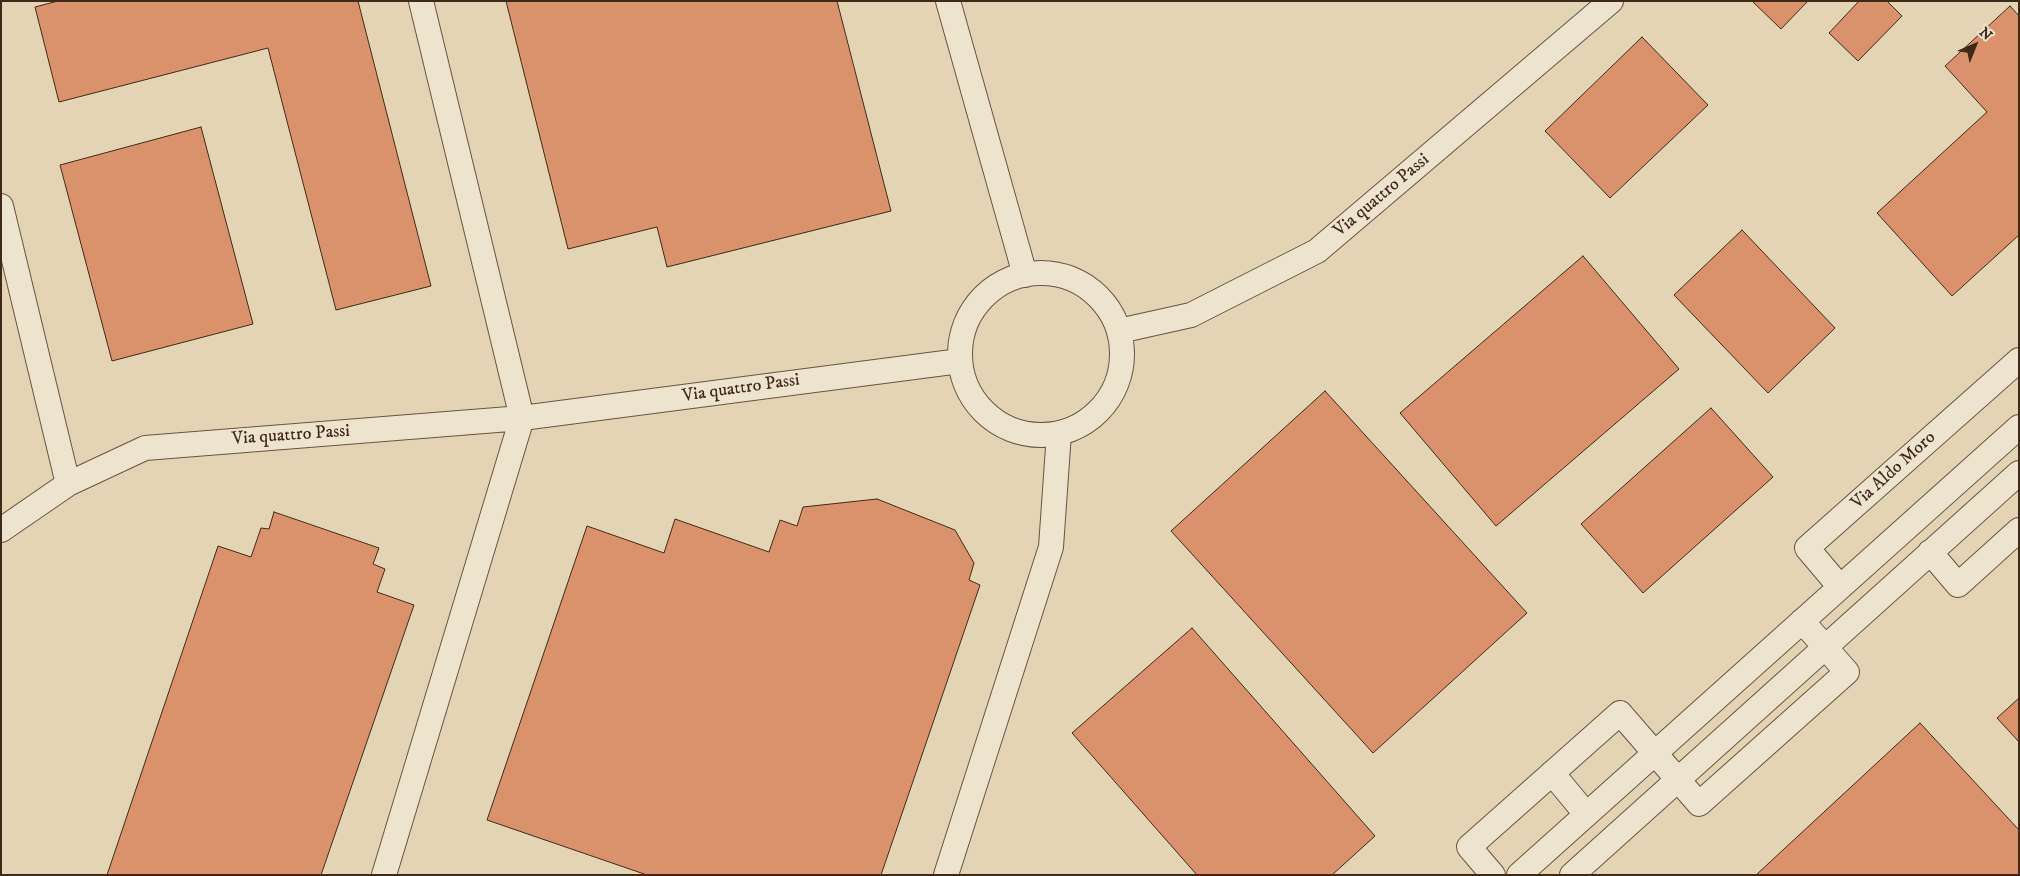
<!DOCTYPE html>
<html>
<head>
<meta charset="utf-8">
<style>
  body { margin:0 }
  #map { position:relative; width:2020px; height:876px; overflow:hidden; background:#e3d5b4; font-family:"IM FELL DW Pica",serif }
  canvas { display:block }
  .frame { position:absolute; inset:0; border:2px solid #3f2a1a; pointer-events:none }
  .north { position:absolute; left:1950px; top:20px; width:50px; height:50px; -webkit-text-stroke:4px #ede4ce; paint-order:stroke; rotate:44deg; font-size:14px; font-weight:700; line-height:20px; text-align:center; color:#3f2a1a }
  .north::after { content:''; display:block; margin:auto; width:18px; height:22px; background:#3f2a1a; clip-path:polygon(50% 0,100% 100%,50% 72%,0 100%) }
</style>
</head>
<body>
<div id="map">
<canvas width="2020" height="876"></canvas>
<div class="frame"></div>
<div class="north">N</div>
</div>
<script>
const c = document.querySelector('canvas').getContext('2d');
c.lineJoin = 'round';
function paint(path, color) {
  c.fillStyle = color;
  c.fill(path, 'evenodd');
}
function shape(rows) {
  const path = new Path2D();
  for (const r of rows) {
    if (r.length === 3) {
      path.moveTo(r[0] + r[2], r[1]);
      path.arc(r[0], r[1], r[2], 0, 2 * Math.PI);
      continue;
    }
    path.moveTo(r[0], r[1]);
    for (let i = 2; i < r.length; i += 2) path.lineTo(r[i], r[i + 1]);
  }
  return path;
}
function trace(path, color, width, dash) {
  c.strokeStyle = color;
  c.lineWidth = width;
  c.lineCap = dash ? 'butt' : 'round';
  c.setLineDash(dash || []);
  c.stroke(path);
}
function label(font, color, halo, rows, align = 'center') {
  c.font = font + ' "IM FELL DW Pica",serif';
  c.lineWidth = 4;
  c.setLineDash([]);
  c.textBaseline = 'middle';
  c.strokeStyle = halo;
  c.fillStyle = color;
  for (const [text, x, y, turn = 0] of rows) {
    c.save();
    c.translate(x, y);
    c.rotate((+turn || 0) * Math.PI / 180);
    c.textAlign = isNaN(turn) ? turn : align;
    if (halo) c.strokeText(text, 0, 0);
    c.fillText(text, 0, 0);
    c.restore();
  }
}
const building = shape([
  [58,1,358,1,431,286,336,310,268,48,59,102,35,7,58,1],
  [506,1,837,1,891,211,667,267,657,227,568,249,506,1],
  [1752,1,1808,1,1781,29,1752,1],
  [1859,1,1887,1,1902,16,1858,61,1829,33,1859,1],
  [2010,6,2019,16,2019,235,1952,296,1877,213,1987,112,1945,66,2010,6],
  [1642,37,1708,105,1610,198,1545,131,1642,37],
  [201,127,253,324,112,361,60,165,201,127],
  [1742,230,1835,328,1768,393,1674,295,1742,230],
  [1583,256,1679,369,1496,526,1400,413,1583,256],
  [1325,391,1527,613,1373,753,1171,531,1325,391],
  [1711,408,1773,477,1643,593,1581,524,1711,408],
  [877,499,955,530,974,563,969,580,980,585,881,875,647,875,487,820,587,526,664,553,675,519,769,552,780,520,797,526,803,507,877,499],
  [274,512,379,548,373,564,385,569,377,592,414,605,321,875,107,875,218,546,251,557,261,528,269,529,274,512],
  [1192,628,1375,836,1332,875,1197,875,1072,733,1192,628],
  [2019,698,2019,742,1997,718,2019,698],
  [1920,723,2019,830,2019,875,1756,875,1920,723]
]);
paint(building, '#da926c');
trace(building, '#3f2a1a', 1);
const minor = shape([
  [948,1,1025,275],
  [1,206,68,484],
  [1041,354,81],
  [1119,331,1191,315,1317,251,1611,1],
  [1,530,68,484,145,448,522,418,960,361],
  [1930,552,1958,585,2019,530],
  [1840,587,1807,548,2019,360],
  [1552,773,1586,814],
  [384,875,522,418,421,1],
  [946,875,1051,547,1059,433],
  [1493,875,1469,847,1620,713,1699,804,1847,672,1802,621],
  [1519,875,2019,427],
  [1572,875,2019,473]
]);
trace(minor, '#685540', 26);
trace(minor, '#ede4ce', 24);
label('18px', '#3f2a1a', '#ede4ce', [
  ["Via quattro Passi",1382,196,-40],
  ["Via quattro Passi",741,389,-8],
  ["Via quattro Passi",291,436,-4],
  ["Via Aldo Moro",1894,471,-42]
]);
</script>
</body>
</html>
